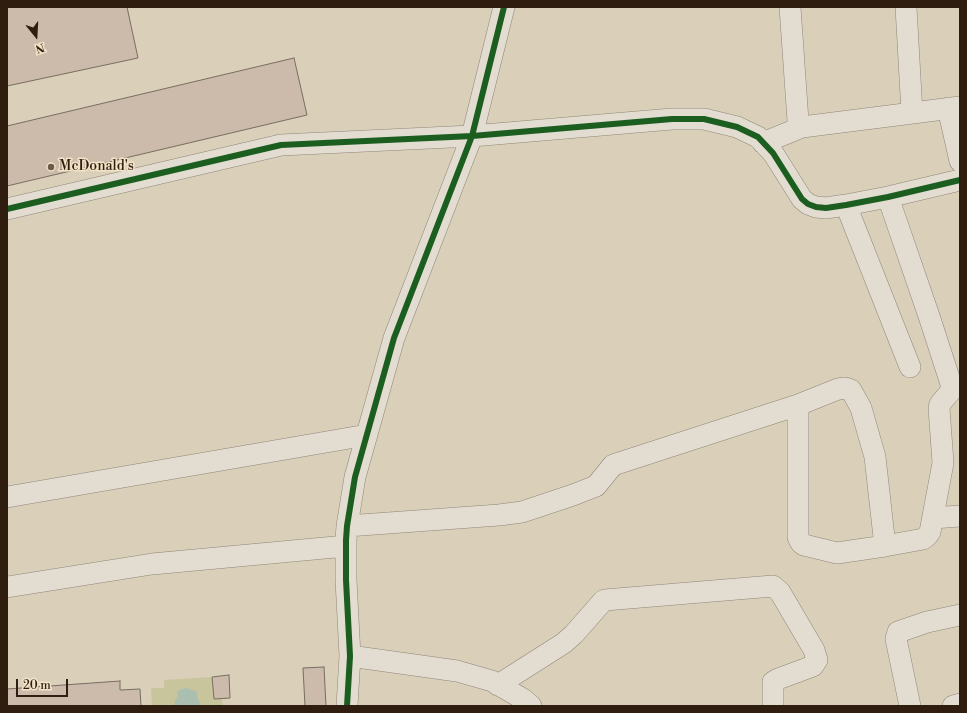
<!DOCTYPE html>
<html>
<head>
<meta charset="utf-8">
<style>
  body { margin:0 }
  #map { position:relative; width:967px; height:713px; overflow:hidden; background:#dacfb8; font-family:"Libre Bodoni",serif }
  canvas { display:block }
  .frame { position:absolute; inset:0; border:8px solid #2f1e0f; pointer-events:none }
  .north { position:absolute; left:16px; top:16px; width:40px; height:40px; -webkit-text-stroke:3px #f1e3c7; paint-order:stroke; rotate:162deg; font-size:11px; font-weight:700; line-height:16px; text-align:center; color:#2f1e0f }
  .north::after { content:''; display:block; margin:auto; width:14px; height:18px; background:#2f1e0f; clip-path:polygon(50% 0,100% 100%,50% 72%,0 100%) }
  .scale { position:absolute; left:16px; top:679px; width:52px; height:18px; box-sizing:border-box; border:2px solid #2f1e0f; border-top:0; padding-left:5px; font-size:12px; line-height:14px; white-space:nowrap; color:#2f1e0f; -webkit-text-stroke:3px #f1e3c7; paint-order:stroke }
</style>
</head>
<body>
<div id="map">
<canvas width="967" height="713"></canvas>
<div class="frame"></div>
<div class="north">N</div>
<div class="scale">20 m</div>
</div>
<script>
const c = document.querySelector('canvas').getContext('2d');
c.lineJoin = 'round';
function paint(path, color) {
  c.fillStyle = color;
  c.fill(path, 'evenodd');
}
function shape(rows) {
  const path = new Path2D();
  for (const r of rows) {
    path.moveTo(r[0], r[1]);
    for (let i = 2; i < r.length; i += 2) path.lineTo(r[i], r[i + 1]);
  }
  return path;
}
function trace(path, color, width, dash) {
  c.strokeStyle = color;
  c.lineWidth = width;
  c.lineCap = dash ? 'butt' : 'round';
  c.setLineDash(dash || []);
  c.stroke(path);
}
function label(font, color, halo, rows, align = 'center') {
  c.font = font + ' "Libre Bodoni",serif';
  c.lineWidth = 3;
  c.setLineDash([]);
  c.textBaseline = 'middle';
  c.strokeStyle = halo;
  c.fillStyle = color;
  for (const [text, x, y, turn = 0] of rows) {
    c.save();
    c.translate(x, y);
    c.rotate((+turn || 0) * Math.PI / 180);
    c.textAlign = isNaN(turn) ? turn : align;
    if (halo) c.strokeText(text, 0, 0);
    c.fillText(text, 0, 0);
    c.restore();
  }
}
paint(shape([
  [212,677,214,699,222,698,223,706,152,706,151,688,164,688,164,680]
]), '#c8c59c');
paint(shape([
  [187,688,197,692,197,697,201,706,174,706,175,701,178,696,177,692,181,689]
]), '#abbfb0');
const building = shape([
  [7,7,127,7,138,58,7,86,7,7],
  [294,58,307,115,7,186,7,126,294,58],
  [324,667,326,706,305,706,303,668,324,667],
  [229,675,230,698,214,699,212,677,229,675],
  [120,681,120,690,140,689,141,706,7,706,7,689,120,681]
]);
paint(building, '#ccbaaa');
trace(building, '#766e61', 1);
const minor = shape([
  [790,7,798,121,802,127,960,107],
  [906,7,912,113],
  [948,108,960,161],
  [763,143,802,127],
  [846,205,910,367],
  [7,209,281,145,472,136,672,119,704,119,737,127,758,137,773,153,802,199,808,204,816,207,826,208,846,205,888,197,960,180],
  [798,405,798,537,801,543,804,545,837,553,885,546,923,539,927,536,930,532,943,463,939,408,940,404,951,391,952,387,929,316,888,197],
  [7,497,367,435],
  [933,518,960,516],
  [347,526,499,515,522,512,573,495,596,486,613,465,798,405,838,389,845,388,851,390,861,408,875,457,885,546],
  [7,587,152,564,346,546],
  [350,656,457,671,492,681,523,699,531,706],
  [498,685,564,643,574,634,603,601,605,600,773,586,780,592,814,650,817,660,813,666,778,679,773,682,773,706],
  [347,706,350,656,346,580,346,540,347,526,355,477,394,338,472,136,504,7],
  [910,706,896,639,898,632,927,622,960,615],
  [953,706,960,704]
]);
trace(minor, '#8f8678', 22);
trace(minor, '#e2dcd1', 21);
trace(shape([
  [7,209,281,145,472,136,672,119,704,119,737,127,758,137,773,153,802,199,808,204,816,207,826,208,846,205,888,197,960,180],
  [347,706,350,656,346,580,346,540,347,526,355,477,394,338,472,136,504,7]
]), '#1b5e20', 6);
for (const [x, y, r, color] of [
  [51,167,4,"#6b5c4a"]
]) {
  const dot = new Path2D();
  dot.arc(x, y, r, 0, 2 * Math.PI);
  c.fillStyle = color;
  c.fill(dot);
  trace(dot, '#f1e3c7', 1.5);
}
label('14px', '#2f1e0f', '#f1e3c7', [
  ["McDonald's",59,167]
], 'left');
</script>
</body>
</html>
